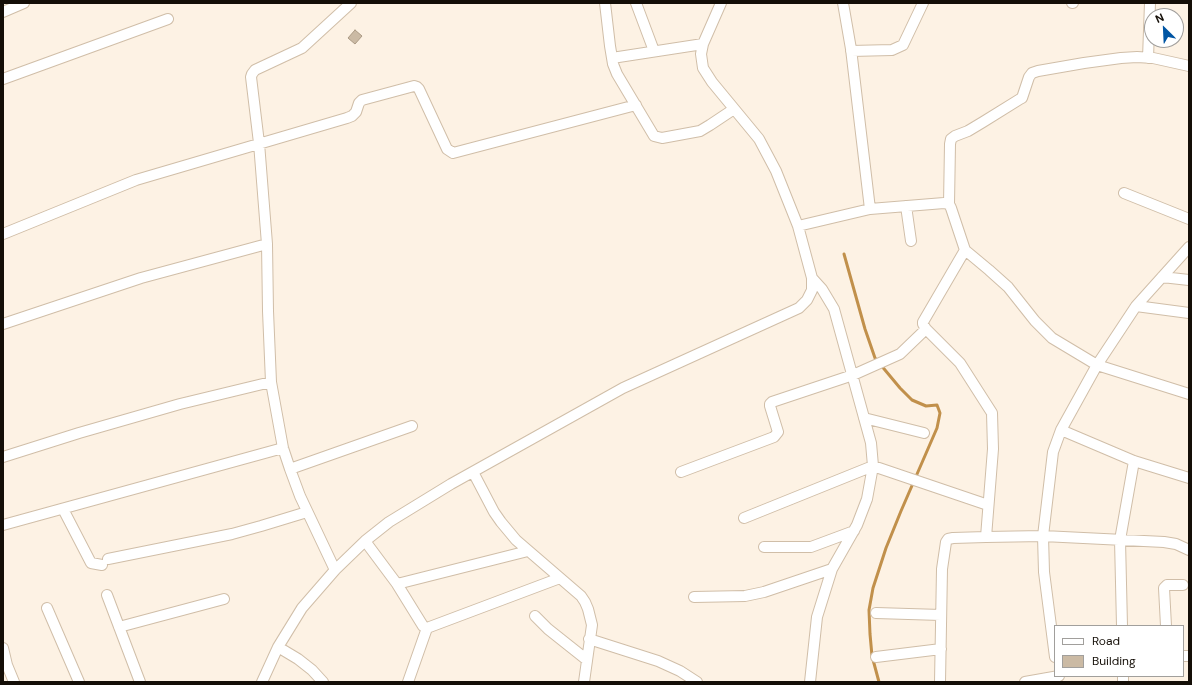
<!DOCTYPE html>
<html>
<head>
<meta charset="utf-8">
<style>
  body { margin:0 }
  #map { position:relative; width:1192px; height:685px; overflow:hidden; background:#fdf2e4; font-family:"DM Sans",sans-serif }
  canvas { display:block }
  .frame { position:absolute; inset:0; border:4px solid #140e07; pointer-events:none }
  .legend { position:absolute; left:1054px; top:625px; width:130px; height:52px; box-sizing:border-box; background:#fff; border:1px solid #a19f9c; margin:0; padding:5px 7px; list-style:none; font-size:12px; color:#140e07 }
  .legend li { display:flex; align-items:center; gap:8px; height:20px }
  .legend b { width:20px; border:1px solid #a19f9c }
  .north { position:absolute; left:1144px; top:8px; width:40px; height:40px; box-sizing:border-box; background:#fff; border:1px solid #a19f9c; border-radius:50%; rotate:336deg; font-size:11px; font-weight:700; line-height:16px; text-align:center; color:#140e07 }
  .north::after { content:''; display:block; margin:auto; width:14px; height:18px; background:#0055a3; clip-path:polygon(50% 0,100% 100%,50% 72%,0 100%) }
</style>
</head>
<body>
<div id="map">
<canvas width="1192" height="685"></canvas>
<div class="frame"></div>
<ul class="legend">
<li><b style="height:5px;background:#fff"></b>Road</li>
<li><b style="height:11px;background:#cbbaa4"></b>Building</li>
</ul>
<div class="north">N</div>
</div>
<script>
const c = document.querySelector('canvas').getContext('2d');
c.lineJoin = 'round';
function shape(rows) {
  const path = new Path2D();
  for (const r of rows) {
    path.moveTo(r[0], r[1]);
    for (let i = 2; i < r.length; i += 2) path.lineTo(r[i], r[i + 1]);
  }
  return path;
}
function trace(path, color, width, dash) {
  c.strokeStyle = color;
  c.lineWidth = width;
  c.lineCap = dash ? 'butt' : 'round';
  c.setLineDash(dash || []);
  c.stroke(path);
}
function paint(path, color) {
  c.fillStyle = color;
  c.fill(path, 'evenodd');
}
trace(shape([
  [844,254,865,329,875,358,900,388,912,400,926,406,937,405,940,413,937,428,901,511,886,548,873,588,869,610,870,634,872,656,879,682]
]), '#c1904b', 3);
const building = shape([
  [355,30,362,36,355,44,348,38,355,30]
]);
paint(building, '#cbbaa4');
trace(building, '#ab9a84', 1);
const street = shape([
  [605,3,610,46,613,64,617,74,654,136,662,138,700,131,710,125,734,109],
  [636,3,654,51],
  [843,3,851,49,870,209],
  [1072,3,1073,3],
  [3,12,24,3],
  [851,51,892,50,903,45,923,3],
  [612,58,703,44],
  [1148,58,1150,3],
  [3,79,168,19],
  [1124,193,1189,219],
  [949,204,950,144,951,139,955,136,968,131,983,122,1020,99,1022,98,1029,77,1032,73,1038,71,1084,63,1121,58,1137,57,1153,58,1189,66],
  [906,206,911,241],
  [798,226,870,209,944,203,949,204,951,208,965,250,989,270,1008,287,1035,321,1052,338,1097,365,1189,394],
  [3,234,136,180,347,118,352,116,356,112,359,103,362,100,414,86,417,87,419,89,447,149,453,153,636,105],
  [965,250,923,322,923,324,926,329,960,363,992,413,993,449,986,537],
  [1162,277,1189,280],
  [1136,306,1189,313],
  [3,324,141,278,267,244],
  [864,418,924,433],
  [1061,430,1134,461,1189,478],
  [3,457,79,433,180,404,271,382],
  [290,469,412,426],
  [473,472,494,512,501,522,516,540,581,596,585,602,588,609,592,625,584,682],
  [681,472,774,437,778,432,770,406,770,404,772,402,853,375,900,354,926,329],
  [63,509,91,563,102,565],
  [744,518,873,466,988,505],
  [3,525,283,448],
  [365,541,397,584,423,626,427,628,560,578],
  [764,547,811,547,854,531],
  [108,559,232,534,261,526,307,512],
  [335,570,300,496,290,469,283,448,271,382,268,311,267,244,259,143,251,77,252,74,255,70,302,48,351,3],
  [397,584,528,551],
  [107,595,140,682],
  [694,597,745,596,764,592,832,569],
  [47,608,79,682],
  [876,613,941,615],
  [535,616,548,629,587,660],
  [1122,626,1120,540,1134,461],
  [1166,626,1164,588,1167,585,1183,585],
  [119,627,224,599],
  [589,639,658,661,680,671,697,682],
  [278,647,298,659,312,670,323,682],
  [3,648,7,665,14,682],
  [1183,656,1189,656],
  [876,657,941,649],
  [1055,657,1044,572,1043,536,1053,452,1061,430,1097,365,1136,306,1189,247],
  [1123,676,1123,682],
  [262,682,278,647,302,608,335,570,365,541,389,522,451,484,623,388,799,308,807,300,812,290,812,278,798,226,776,171,759,139,712,82,703,68,701,54,703,44,721,3],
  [408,682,427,628],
  [810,682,817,617,832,569,857,525,867,499,873,466,871,443,834,309,822,289,812,278],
  [940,682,942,569,946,542,948,539,953,538,986,537,1043,536,1164,542,1176,544,1189,550],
  [1025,682,1059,676]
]);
trace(street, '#d0bea8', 12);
trace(street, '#fff', 10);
</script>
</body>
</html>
